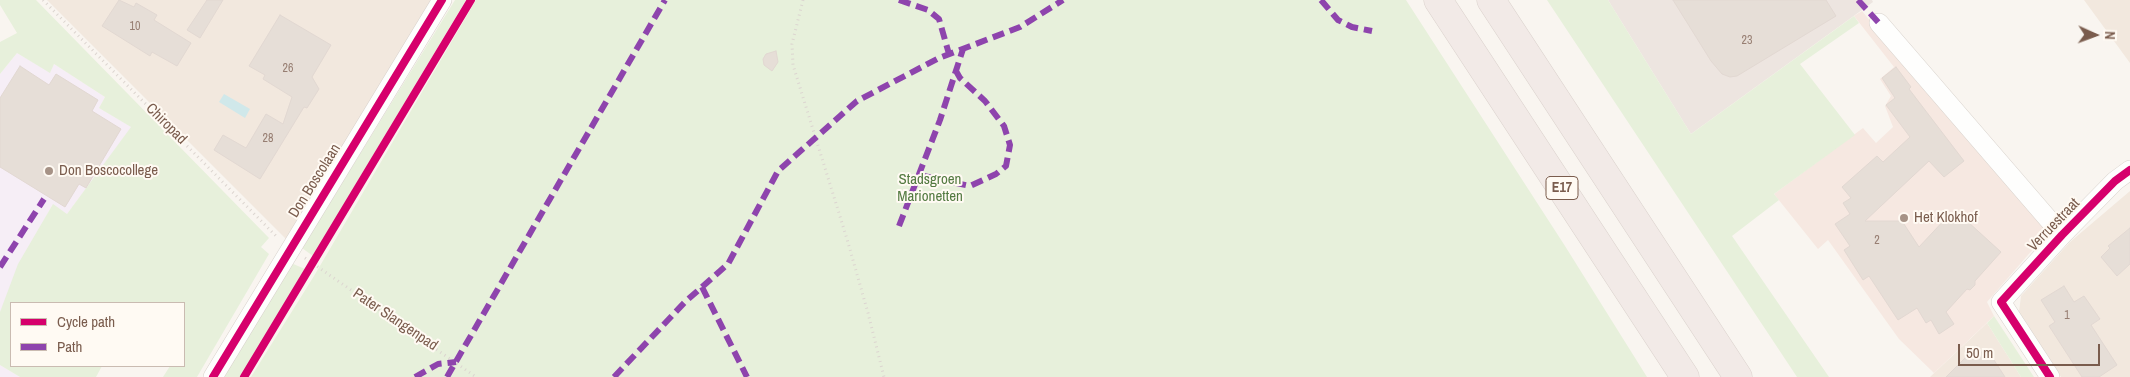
<!DOCTYPE html>
<html>
<head>
<meta charset="utf-8">
<style>
  body { margin:0 }
  #map { position:relative; width:2130px; height:377px; overflow:hidden; background:#f9f5f0; font-family:"Archivo Narrow",sans-serif }
  canvas { display:block }
  .legend { position:absolute; left:10px; top:302px; width:175px; height:65px; box-sizing:border-box; background:#fffaf3; border:1px solid #cabbb1; margin:0; padding:6px 9px; list-style:none; font-size:15px; color:#7a5c4d }
  .legend li { display:flex; align-items:center; gap:10px; height:25px }
  .legend b { width:25px; border:1px solid #cabbb1 }
  .north { position:absolute; left:2070px; top:10px; width:50px; height:50px; -webkit-text-stroke:4px #fffaf3; paint-order:stroke; rotate:92deg; font-size:14px; font-weight:700; line-height:20px; text-align:center; color:#7a5c4d }
  .north::after { content:''; display:block; margin:auto; width:18px; height:22px; background:#7a5c4d; clip-path:polygon(50% 0,100% 100%,50% 72%,0 100%) }
  .scale { position:absolute; left:1958px; top:344px; width:142px; height:22px; box-sizing:border-box; border:2px solid #7a5c4d; border-top:0; padding-left:6px; font-size:15px; line-height:18px; white-space:nowrap; color:#7a5c4d; -webkit-text-stroke:4px #fffaf3; paint-order:stroke }
</style>
</head>
<body>
<div id="map">
<canvas width="2130" height="377"></canvas>
<ul class="legend">
<li><b style="height:6px;background:#d6006c"></b>Cycle path</li>
<li><b style="height:6px;background:#8e44ad"></b>Path</li>
</ul>
<div class="north">N</div>
<div class="scale">50 m</div>
</div>
<script>
const c = document.querySelector('canvas').getContext('2d');
c.lineJoin = 'round';
function paint(path, color) {
  c.fillStyle = color;
  c.fill(path, 'evenodd');
}
function shape(rows) {
  const path = new Path2D();
  for (const r of rows) {
    path.moveTo(r[0], r[1]);
    for (let i = 2; i < r.length; i += 2) path.lineTo(r[i], r[i + 1]);
  }
  return path;
}
function trace(path, color, width, dash) {
  c.strokeStyle = color;
  c.lineWidth = width;
  c.lineCap = dash ? 'butt' : 'round';
  c.setLineDash(dash || []);
  c.stroke(path);
}
function label(font, color, halo, rows, align = 'center') {
  c.font = font + ' "Archivo Narrow",sans-serif';
  c.lineWidth = 4;
  c.setLineDash([]);
  c.textBaseline = 'middle';
  c.strokeStyle = halo;
  c.fillStyle = color;
  for (const [text, x, y, turn = 0] of rows) {
    c.save();
    c.translate(x, y);
    c.rotate((+turn || 0) * Math.PI / 180);
    c.textAlign = isNaN(turn) ? turn : align;
    if (halo) c.strokeText(text, 0, 0);
    c.fillText(text, 0, 0);
    c.restore();
  }
}
paint(shape([
  [47,0,431,0,287,240],
  [2084,0,2130,0,2130,63],
  [2130,191,2130,377,2061,377,2019,312,2021,296,2070,242],
  [1987,323,2021,377,1930,377]
]), '#f2e8de');
paint(shape([
  [1862,11,1919,82,2048,232,1987,302,1994,316,1934,373,1899,339,1828,240,1818,249,1774,194,1863,128,1876,143,1893,127,1885,106,1891,96,1880,79,1894,67,1854,16]
]), '#f6e8e1');
paint(shape([
  [1608,0,1872,0,1873,2,1691,134]
]), '#ede5e0');
paint(shape([
  [17,53,50,72,54,64,73,76,105,97,99,108,132,127,67,214,52,205,0,312,0,74],
  [0,365,20,377,0,377]
]), '#f6eef6');
paint(shape([
  [0,0,36,0,269,238,261,247,269,254,197,377,163,377,170,366,184,366,184,303,11,303,11,366,102,366,96,377,20,377,0,365,0,312,18,264,53,204,67,214,131,127,99,108,105,97,54,64,50,73,17,53,0,74,0,42,17,33,0,5],
  [455,0,466,0,313,256,302,248],
  [476,0,1406,0,1565,246,1647,377,251,377,314,276],
  [1547,0,1608,0,1691,134,1854,16,1859,23,1800,64,1855,135,1774,194,1779,200,1732,236,1829,377,1797,377],
  [291,263,305,269,240,377,223,377],
  [1994,316,2034,377,2021,377,1987,323]
]), '#e7f0db');
paint(shape([
  [224,94,250,109,245,118,219,102]
]), '#d0e8ea');
const building = shape([
  [119,0,134,7,136,3,157,15,154,20,191,43,177,66,152,52,150,56,102,26,119,0],
  [207,0,223,0,200,38,187,30,207,0],
  [1673,0,1826,0,1836,16,1737,76,1730,77,1722,74,1711,61,1673,0],
  [280,15,331,45,312,77,319,89,307,108,304,107,260,179,214,150,223,135,246,148,266,114,283,124,292,97,263,79,265,75,249,66,280,15],
  [776,51,778,62,772,71,764,65,763,59,766,54,776,51],
  [20,66,49,85,56,74,98,100,92,111,121,129,86,188,79,184,65,207,0,167,0,98,20,66],
  [1896,67,1911,87,1909,89,1964,161,1944,177,1929,161,1865,221,1902,221,1919,247,1948,216,1950,217,1956,211,2001,252,1975,281,1975,285,1970,290,1967,289,1946,312,1954,324,1939,334,1931,320,1926,323,1917,308,1898,320,1869,276,1863,280,1844,250,1850,246,1835,224,1850,214,1843,203,1851,198,1842,187,1877,156,1883,162,1910,137,1886,105,1895,98,1882,78,1896,67],
  [2130,228,2130,264,2117,276,2101,257,2110,248,2108,246,2130,228],
  [2064,286,2074,302,2084,296,2100,319,2091,325,2117,365,2099,377,2082,377,2049,326,2055,322,2041,300,2064,286],
  [1977,346,1987,360,1992,357,2005,377,1946,377,1977,346]
]);
paint(building, '#e6ded7');
trace(building, '#e2d8d2', 1);
const minor = shape([
  [1879,23,2062,235],
  [213,377,442,0],
  [2050,377,2001,302,2062,235,2115,181,2130,170]
]);
const highway = shape([
  [1438,0,1685,377],
  [1491,0,1738,377]
]);
trace(minor, '#d7d1cb', 20);
trace(highway, '#dad1cc', 29);
trace(shape([
  [43,0,278,238],
  [803,0,792,44,793,65,847,239,868,313,884,377],
  [305,258,476,377]
]), '#dcd5d0', 3, [1, 4]);
trace(minor, '#fefefd', 19);
trace(highway, '#f2eae7', 28);
trace(shape([
  [899,0,928,10,939,19,949,54],
  [1321,0,1338,20,1352,27,1372,31],
  [1858,0,1879,23],
  [919,175,970,186,996,174,1006,166,1010,145,1004,126,985,101,960,78,956,71],
  [899,226,940,120,963,49],
  [0,267,44,199],
  [702,287,747,377],
  [415,377,438,364,456,362],
  [447,377,665,0],
  [614,377,685,302,728,264,778,171,857,101,939,58,1020,27,1063,0]
]), '#8e44ad', 6, [12, 6]);
trace(shape([
  [213,377,442,0],
  [244,377,471,0],
  [2050,377,2001,302,2062,235,2115,181,2130,170]
]), '#d6006c', 8);
for (const [x, y, r, color] of [
  [49,171,5,"#a69286"],
  [1904,218,5,"#a69286"]
]) {
  const dot = new Path2D();
  dot.arc(x, y, r, 0, 2 * Math.PI);
  c.fillStyle = color;
  c.fill(dot);
  trace(dot, '#fffaf3', 2);
}
label('12px', '#977e72', null, [
  ["10",135,27],
  ["23",1747,41],
  ["26",288,69],
  ["28",268,139],
  ["2",1877,241],
  ["1",2067,316]
]);
for (const [x, y, w] of [
  [1562,188,32]
]) {
  const box = new Path2D();
  box.roundRect(x - w / 2, y - 11.5, w, 23, 4);
  c.fillStyle = '#fffaf3';
  c.fill(box);
  trace(box, '#7a5c4d', 1);
}
label('bold 14px', '#7a5c4d', null, [
  ["E17",1562,188]
]);
label('15px', '#7a5c4d', '#fffaf3', [
  ["Chiropad",166,124,45],
  ["Don Boscolaan",315,181,-58],
  ["Verruestraat",2054,225,-46],
  ["Pater Slangenpad",395,320,34]
]);
label('15px', '#7a5c4d', '#fffaf3', [
  ["Don Boscocollege",59,171],
  ["Het Klokhof",1914,218]
], 'left');
label('15px', '#537a41', '#fffaf3', [
  ["Stadsgroen",930,180],
  ["Marionetten",930,197]
]);
</script>
</body>
</html>
